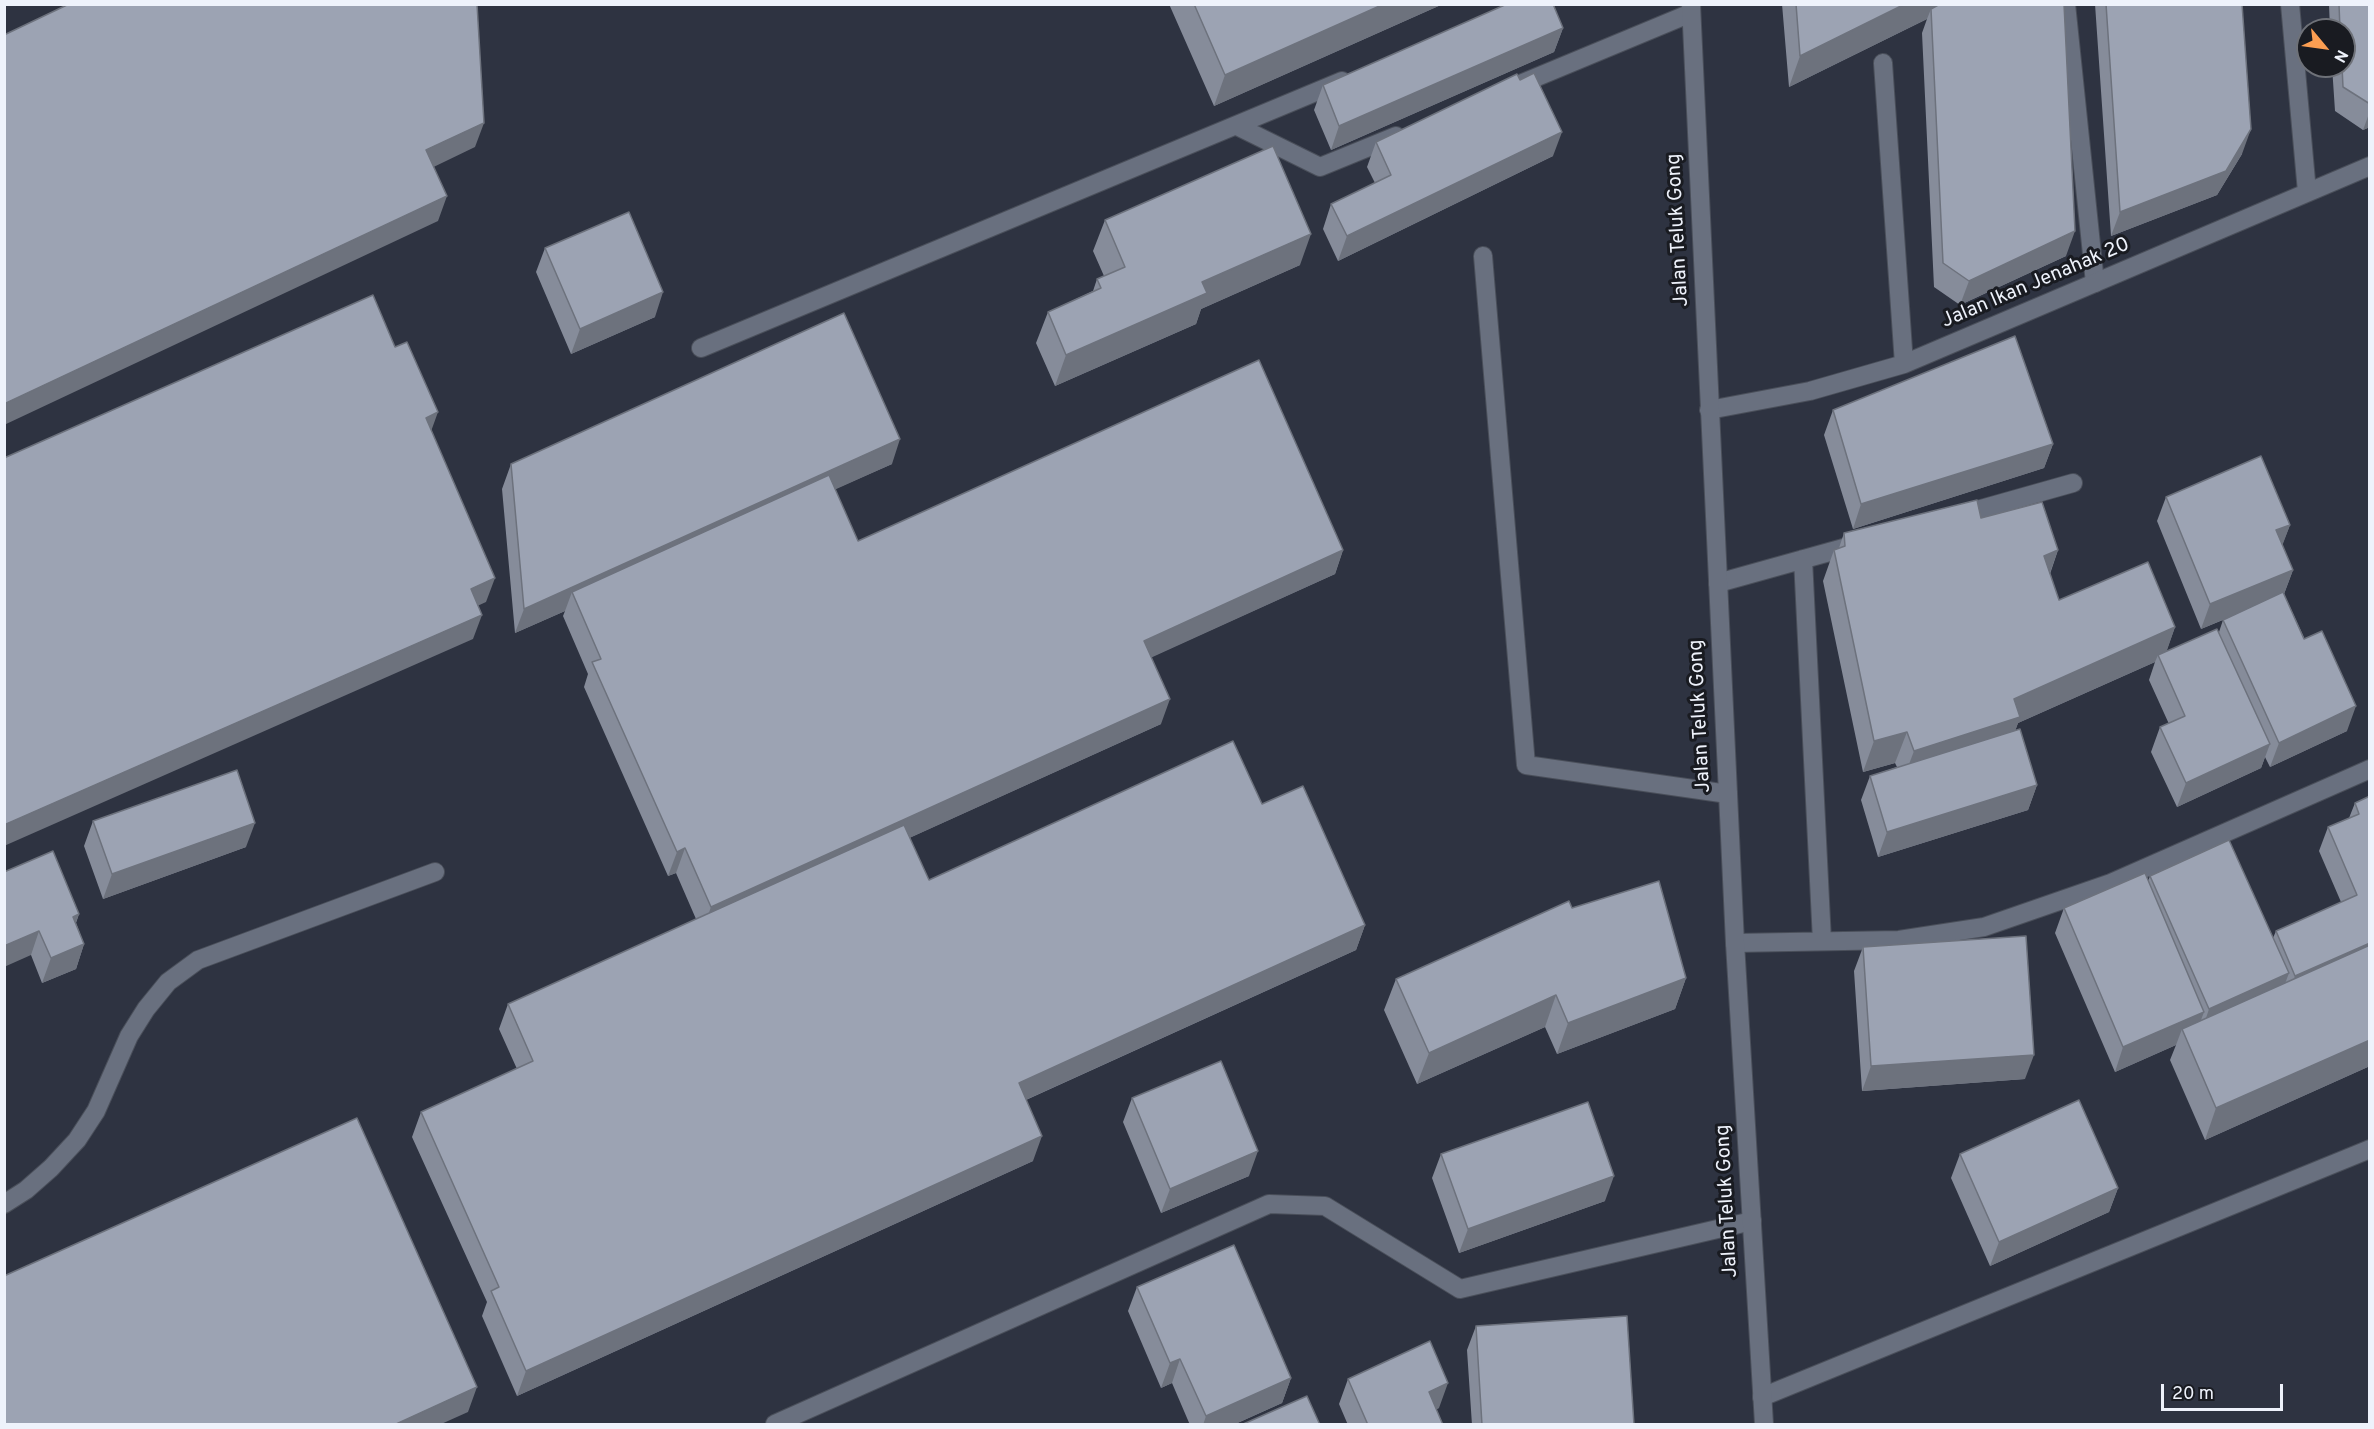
<!DOCTYPE html>
<html>
<head>
<meta charset="utf-8">
<style>
  body { margin:0 }
  #map { position:relative; width:2374px; height:1429px; overflow:hidden; background:#2e3341; font-family:Overpass,sans-serif }
  canvas { display:block }
  .frame { position:absolute; inset:0; border:6px solid #eef2fb; pointer-events:none }
  .north { position:absolute; left:2296px; top:18px; width:60px; height:60px; box-sizing:border-box; background:#191b21; border:2px solid #6e7178; border-radius:50%; rotate:119deg; font-size:16px; font-weight:700; line-height:24px; text-align:center; color:#eef2fb }
  .north::after { content:''; display:block; margin:auto; width:21px; height:27px; background:#fb9e52; clip-path:polygon(50% 0,100% 100%,50% 72%,0 100%) }
  .scale { position:absolute; left:2161px; top:1384px; width:122px; height:27px; box-sizing:border-box; border:3px solid #eef2fb; border-top:0; padding-left:8px; font-size:18px; line-height:21px; white-space:nowrap; color:#eef2fb; -webkit-text-stroke:4px #191b21; paint-order:stroke }
</style>
</head>
<body>
<div id="map">
<canvas width="2374" height="1429"></canvas>
<div class="frame"></div>
<div class="north">N</div>
<div class="scale">20 m</div>
</div>
<script>
const c = document.querySelector('canvas').getContext('2d');
c.lineJoin = 'round';
function shape(rows) {
  const path = new Path2D();
  for (const r of rows) {
    path.moveTo(r[0], r[1]);
    for (let i = 2; i < r.length; i += 2) path.lineTo(r[i], r[i + 1]);
  }
  return path;
}
function trace(path, color, width, dash) {
  c.strokeStyle = color;
  c.lineWidth = width;
  c.lineCap = dash ? 'butt' : 'round';
  c.setLineDash(dash || []);
  c.stroke(path);
}
function paint(path, color) {
  c.fillStyle = color;
  c.fill(path, 'evenodd');
}
function label(font, color, halo, rows, align = 'center') {
  c.font = font + ' Overpass,sans-serif';
  c.lineWidth = 6;
  c.setLineDash([]);
  c.textBaseline = 'middle';
  c.strokeStyle = halo;
  c.fillStyle = color;
  for (const [text, x, y, turn = 0] of rows) {
    c.save();
    c.translate(x, y);
    c.rotate((+turn || 0) * Math.PI / 180);
    c.textAlign = isNaN(turn) ? turn : align;
    if (halo) c.strokeText(text, 0, 0);
    c.fillText(text, 0, 0);
    c.restore();
  }
}
const lane = shape([
  [2066,4,2095,283],
  [1513,87,1691,13],
  [1237,126,1320,167,1396,136],
  [1483,256,1526,765,1728,794],
  [701,348,1342,81],
  [1956,516,2073,483],
  [1803,559,1822,941],
  [1718,583,1858,544],
  [1735,943,1899,940,1984,927,2111,883,2370,769],
  [4,1204,26,1190,51,1168,77,1140,96,1111,129,1036,146,1009,168,982,198,960,435,872],
  [1762,1397,2370,1149],
  [775,1424,1269,1204,1325,1206,1460,1289,1752,1221]
]);
const street = shape([
  [2290,4,2307,192],
  [1883,63,1904,364],
  [1709,410,1810,391,1904,364,2370,166]
]);
const secondary = shape([
  [1691,4,1735,943,1764,1424]
]);
trace(lane, '#4a4f5a', 20);
trace(street, '#4a4f5a', 20);
trace(secondary, '#4a4f5a', 20);
trace(lane, '#69707f', 18);
trace(street, '#69707f', 18);
trace(secondary, '#69707f', 18);
paint(shape([
  [1169,4,1443,4,1214,106],
  [1782,4,1938,4,2066,256,1960,305,1934,287,1922,33,1927,19,1789,87],
  [2095,4,2242,4,2242,154,2217,195,2111,236],
  [2329,4,2370,4,2370,127,2363,130,2335,111,2332,66,2344,66,2344,30,2330,30],
  [1563,28,1554,52,1331,150,1314,110,1323,85],
  [1376,142,1553,156,1338,261,1323,229,1331,204,1375,183,1367,167],
  [1105,220,1300,265,1201,309,1196,324,1055,386,1036,343,1048,312,1093,291,1097,279,1104,276,1093,251],
  [545,248,655,317,571,354,536,272],
  [1833,410,2053,444,2044,468,1853,529,1824,435],
  [511,464,892,464,835,489,858,541,1343,550,1335,574,1151,657,1161,724,909,838,929,880,1262,804,1365,925,1356,950,1026,1100,1033,1161,517,1396,482,1316,487,1302,412,1137,421,1112,517,1069,499,1029,508,1004,696,919,676,873,668,876,584,687,588,674,563,616,565,611,515,633,502,489],
  [2166,497,2290,525,2282,545,2293,570,2284,594,2347,731,2270,767,2265,757,2261,768,2177,807,2151,752,2160,727,2169,724,2149,680,2155,662,2018,723,2015,731,2037,785,2028,810,1878,857,1861,800,1870,776,1897,767,1895,763,1863,772,1823,581,1834,550,1839,548,1844,533,1981,518,2058,550,2050,574,2059,600,2175,627,2166,652,2219,632,2223,620,2235,615,2201,629,2157,521],
  [2370,796,2370,1066,2205,1140,2170,1060,2176,1045,2115,1072,2055,933,2064,908,2148,881,2150,876,2273,938,2276,931,2341,902,2319,851,2328,827,2349,818,2355,803],
  [93,821,246,847,103,899,84,846],
  [4,872,79,914,76,923,84,944,76,969,42,983,31,955],
  [1572,908,1686,978,1675,1009,1557,1054,1545,1027,1417,1084,1384,1010,1396,979],
  [1863,947,2025,1079,1862,1091,1854,971],
  [1132,1098,1249,1176,1161,1213,1123,1122],
  [1441,1154,1605,1201,1459,1253,1432,1178],
  [1960,1154,2118,1188,2109,1212,1990,1266,1951,1178],
  [1137,1287,1291,1378,1282,1403,1233,1425,1190,1425,1172,1383,1161,1388,1128,1311],
  [1476,1326,1634,1425,1472,1425,1467,1350],
  [1348,1379,1439,1408,1436,1409,1443,1425,1348,1425,1339,1404]
]), '#868c9a');
paint(shape([
  [1384,4,1443,4,1214,106,1225,75],
  [1905,4,1938,4,1934,16,1931,9,1927,19,1789,87,1800,56],
  [1563,28,1554,52,1331,150,1339,126],
  [2370,111,2370,127,2363,130],
  [484,123,475,147,417,175,426,150],
  [2251,129,2242,154,2217,195,2111,236,2120,212],
  [1562,132,1553,156,1338,261,1347,236],
  [447,196,438,221,4,425,4,404],
  [2075,231,2066,256,1960,305,1969,281],
  [1311,234,1300,265,1201,309,1196,324,1055,386,1066,355,1202,282],
  [663,292,655,317,571,354,580,329],
  [438,412,429,437,426,418],
  [900,439,892,464,578,605,572,592,565,611,515,633,524,609],
  [2053,444,2044,468,1853,529,1861,504],
  [2290,525,2281,549,2276,530],
  [1343,550,1335,574,1135,665,1144,641],
  [2058,550,2047,581,2044,556],
  [2293,570,2284,594,2201,629,2210,604],
  [495,578,486,602,462,613,471,589],
  [482,615,473,639,4,846,4,825],
  [2175,627,2164,659,2158,655,2155,662,2018,723,2009,748,1902,783,1914,751,2014,699],
  [1170,699,1161,724,702,932,711,907],
  [2356,706,2347,731,2270,767,2279,743],
  [1907,732,1895,763,1863,772,1874,741],
  [2270,744,2261,768,2177,807,2186,783],
  [2037,785,2028,810,1878,857,1887,832],
  [255,823,246,847,103,899,112,874],
  [685,848,676,873,668,876,677,852],
  [79,914,70,938,73,917],
  [1365,925,1356,950,1010,1107,1019,1083],
  [39,931,31,955,4,967,4,946],
  [2370,943,2370,963,2286,1000,2295,976],
  [84,944,76,969,42,983,51,958],
  [2289,973,2280,997,2201,1033,2209,1009],
  [1686,978,1675,1009,1557,1054,1568,1023],
  [1556,995,1545,1027,1417,1084,1429,1053],
  [2204,1012,2195,1036,2182,1029,2176,1045,2115,1072,2123,1047],
  [2370,1040,2370,1066,2205,1140,2216,1108],
  [2034,1055,2025,1079,1862,1091,1871,1066],
  [1042,1136,1033,1161,517,1396,526,1371],
  [1258,1151,1249,1176,1161,1213,1170,1189],
  [1614,1176,1605,1201,1459,1253,1468,1229],
  [2118,1188,2109,1212,1990,1266,1999,1242],
  [1180,1359,1172,1383,1161,1388,1170,1363],
  [1291,1378,1282,1403,1233,1425,1203,1425,1206,1416],
  [1448,1383,1439,1408,1420,1417,1429,1392],
  [477,1387,468,1412,439,1425,394,1425]
]), '#6d727d');
const building = shape([
  [69,4,477,4,484,123,426,150,447,196,4,404,4,35,69,4],
  [1194,4,1384,4,1225,75,1194,4],
  [1507,4,1553,4,1563,28,1339,126,1323,85,1507,4],
  [1796,4,1905,4,1800,56,1796,4],
  [1940,4,2064,4,2075,231,1969,281,1943,263,1931,9,1940,4],
  [2106,4,2242,4,2251,129,2226,171,2120,212,2106,4],
  [2339,4,2370,4,2370,104,2343,87,2342,66,2344,66,2344,30,2340,30,2339,4],
  [1534,73,1562,132,1347,236,1331,204,1391,175,1376,142,1517,74,1520,80,1534,73],
  [1273,146,1311,234,1202,282,1207,293,1066,355,1048,312,1101,288,1097,279,1125,267,1105,220,1273,146],
  [629,212,663,292,580,329,545,248,629,212],
  [373,295,395,347,407,342,438,412,426,418,495,578,471,589,482,615,4,825,4,458,373,295],
  [844,313,900,439,524,609,511,464,844,313],
  [2015,336,2053,444,1861,504,1833,410,2015,336],
  [1259,360,1343,550,1144,641,1170,699,711,907,685,848,677,852,592,662,601,659,572,592,829,475,858,541,1259,360],
  [2261,456,2290,525,2276,530,2293,570,2210,604,2166,497,2261,456],
  [1977,500,1981,518,2042,502,2058,550,2044,556,2059,600,2148,562,2175,627,2014,699,2020,717,1914,751,1907,732,1874,741,1834,550,1845,546,1844,533,1977,500],
  [2283,592,2304,639,2322,631,2356,706,2279,743,2223,620,2283,592],
  [2217,629,2270,744,2186,783,2160,727,2185,716,2158,655,2217,629],
  [2020,729,2037,785,1887,832,1870,776,2020,729],
  [1233,741,1262,804,1303,786,1365,925,1019,1083,1042,1136,526,1371,491,1291,499,1287,421,1112,533,1061,508,1004,904,825,929,880,1233,741],
  [237,770,255,823,112,874,93,821,237,770],
  [2370,796,2370,943,2295,976,2276,931,2357,895,2328,827,2359,814,2355,803,2370,796],
  [2229,840,2289,973,2209,1009,2150,876,2229,840],
  [53,851,79,914,73,917,84,944,51,958,39,931,4,946,4,872,53,851],
  [2145,873,2204,1012,2123,1047,2064,908,2145,873],
  [1659,881,1686,978,1568,1023,1556,995,1429,1053,1396,979,1569,901,1572,908,1659,881],
  [2026,936,2034,1055,1871,1066,1863,947,2026,936],
  [2370,945,2370,1040,2216,1108,2182,1029,2370,945],
  [1221,1061,1258,1151,1170,1189,1132,1098,1221,1061],
  [2079,1100,2118,1188,1999,1242,1960,1154,2079,1100],
  [1588,1102,1614,1176,1468,1229,1441,1154,1588,1102],
  [357,1118,477,1387,394,1425,4,1425,4,1276,357,1118],
  [1234,1245,1291,1378,1206,1416,1180,1359,1170,1363,1137,1287,1234,1245],
  [1627,1316,1634,1425,1482,1425,1476,1326,1627,1316],
  [1430,1341,1448,1383,1429,1392,1443,1425,1368,1425,1348,1379,1430,1341],
  [1307,1396,1320,1425,1241,1425,1307,1396]
]);
paint(building, '#9ca3b3');
trace(building, '#6d727d', 1.5);
label('20px', '#eef2fb', '#191b21', [
  ["Jalan Teluk Gong",1679,230,-93],
  ["Jalan Ikan Jenahak 20",2036,284,-23],
  ["Jalan Teluk Gong",1701,716,-93],
  ["Jalan Teluk Gong",1728,1201,-93]
]);
</script>
</body>
</html>
